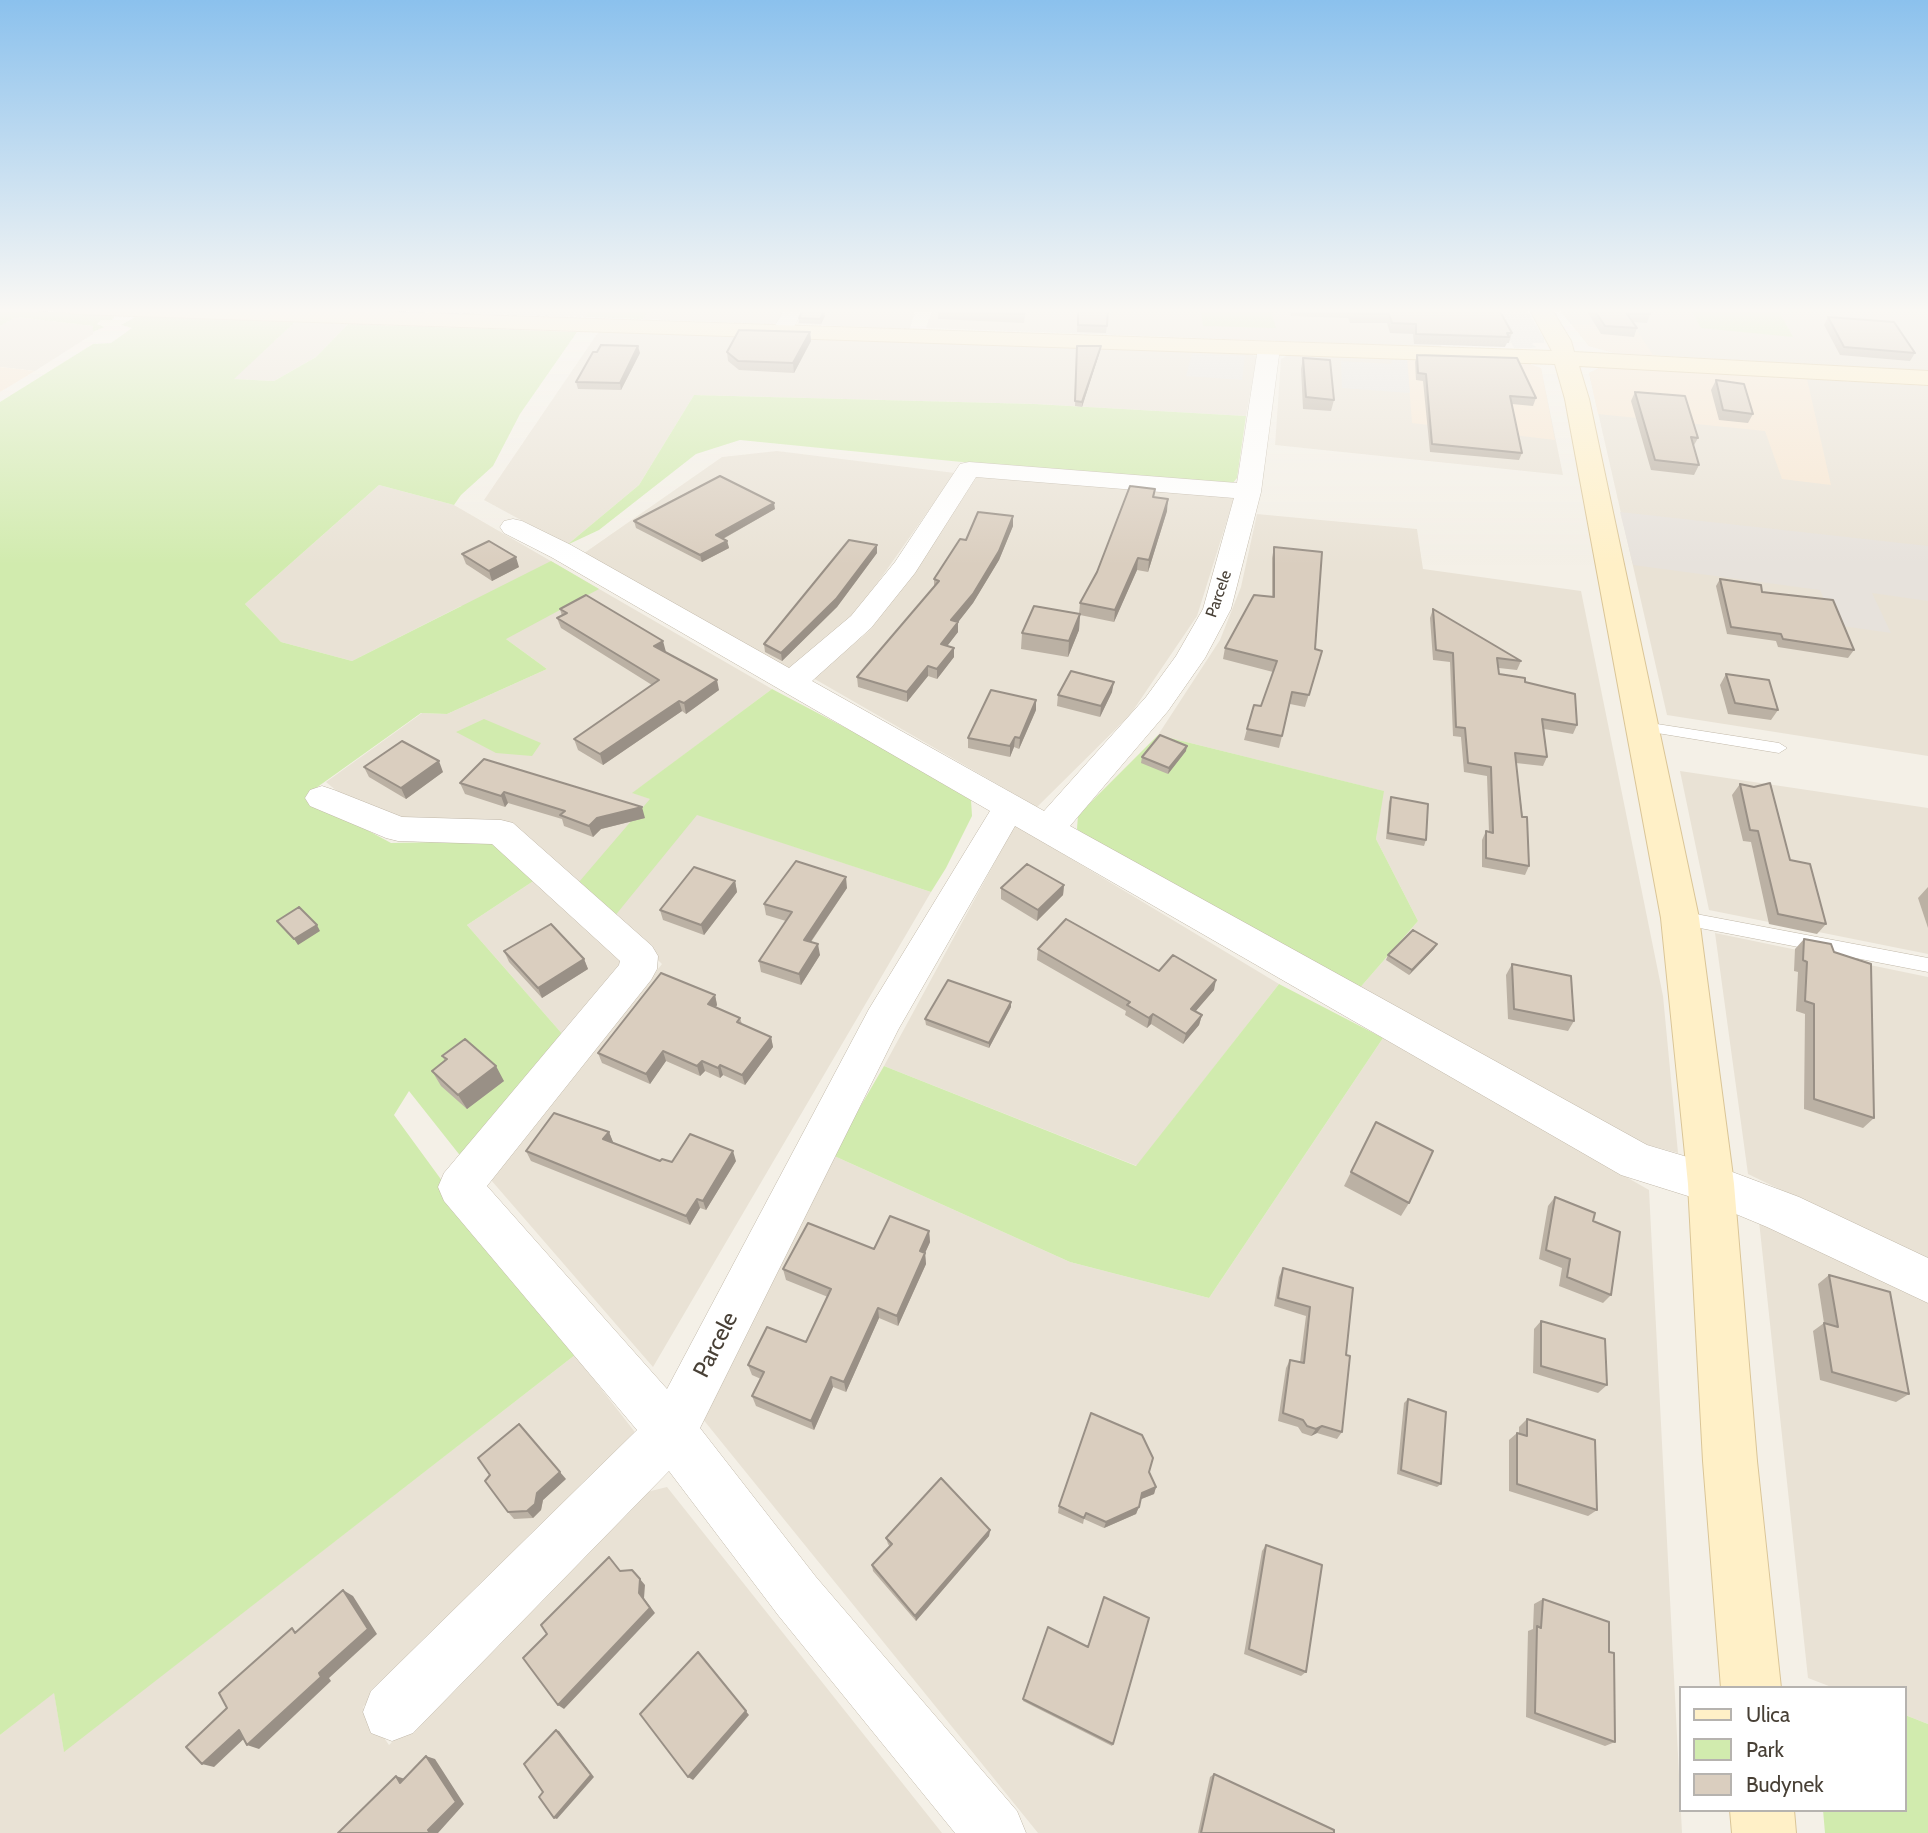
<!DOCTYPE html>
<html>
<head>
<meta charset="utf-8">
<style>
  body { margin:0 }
  #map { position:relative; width:1928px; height:1833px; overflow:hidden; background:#f4f0e7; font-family:Cabin,sans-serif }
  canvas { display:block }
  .legend { position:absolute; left:1679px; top:1686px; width:228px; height:126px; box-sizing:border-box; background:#fff; border:2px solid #b6b3af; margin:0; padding:9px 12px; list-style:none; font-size:21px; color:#484036 }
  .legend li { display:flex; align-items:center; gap:14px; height:35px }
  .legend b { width:35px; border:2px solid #b6b3af }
</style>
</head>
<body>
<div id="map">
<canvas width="1928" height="1833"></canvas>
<ul class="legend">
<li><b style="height:9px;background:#fff0c7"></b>Ulica</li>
<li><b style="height:19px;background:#d1ebae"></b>Park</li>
<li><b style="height:19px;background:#dacebf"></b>Budynek</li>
</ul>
</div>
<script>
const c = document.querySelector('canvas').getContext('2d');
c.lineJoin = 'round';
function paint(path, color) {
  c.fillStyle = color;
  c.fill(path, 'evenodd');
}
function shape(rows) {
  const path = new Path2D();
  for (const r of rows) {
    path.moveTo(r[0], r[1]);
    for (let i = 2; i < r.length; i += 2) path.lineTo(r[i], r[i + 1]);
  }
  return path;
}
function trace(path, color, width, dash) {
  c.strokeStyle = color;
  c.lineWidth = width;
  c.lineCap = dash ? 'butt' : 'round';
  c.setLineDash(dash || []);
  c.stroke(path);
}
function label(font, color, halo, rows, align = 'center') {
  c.font = font + ' Cabin,sans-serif';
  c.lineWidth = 5;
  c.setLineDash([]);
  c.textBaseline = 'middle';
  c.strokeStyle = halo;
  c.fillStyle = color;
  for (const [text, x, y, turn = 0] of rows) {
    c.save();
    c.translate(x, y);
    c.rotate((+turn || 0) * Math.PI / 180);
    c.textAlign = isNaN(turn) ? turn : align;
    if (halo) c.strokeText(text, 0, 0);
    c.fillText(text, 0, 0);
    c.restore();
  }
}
paint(shape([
  [445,308,591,308,586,317,438,313],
  [650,308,786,308,777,323,772,324,643,319],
  [806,308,916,308,910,329,797,324],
  [933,308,1423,308,1442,347,926,328],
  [1558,308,1928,308,1928,371,1614,353,1589,346],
  [16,317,93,326,93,334,35,371,0,367,0,326],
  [296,321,348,324,316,357,274,381,233,379],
  [599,331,1243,353,1257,356,1246,416,1035,404,694,395,639,485,567,545,484,500],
  [1290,354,1529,364,1541,368,1563,475,1275,445,1281,359],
  [1601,367,1928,386,1928,756,1667,715,1589,373],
  [777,451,955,473,852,619,791,671,580,556,722,457],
  [978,475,1234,498,1197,616,1130,715,1037,807,813,678,868,632,913,574],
  [379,485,454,505,772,689,633,793,931,892,653,1367,491,1180,662,964,579,882,510,822,402,820,344,797,326,782,422,713,447,714,547,669,461,606,352,661,281,642,245,604],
  [1257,514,1417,529,1423,569,1581,591,1663,996,1678,1153,1630,1140,1358,990,1418,921,1376,839,1383,791,1158,735,1220,640,1241,587],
  [1680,771,1928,808,1928,954,1709,910],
  [1015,825,1279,984,1137,1166,884,1066],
  [538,878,626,962,564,1036,467,925],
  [1715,933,1928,977,1928,1261,1748,1174],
  [1383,1038,1649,1190,1682,1833,1038,1833,702,1418,832,1155,1070,1262,1209,1298],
  [1759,1221,1928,1302,1928,1724,1905,1715,1905,1688,1834,1688,1808,1678],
  [575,1355,641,1440,363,1707,389,1745,643,1493,667,1487,942,1833,0,1833,0,1735,54,1692,64,1751]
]), '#e9e2d5');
paint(shape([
  [1571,324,1634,326,1653,355,1614,353,1589,346],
  [1407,359,1529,364,1541,368,1555,440,1412,423],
  [0,367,35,371,0,392],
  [1601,367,1807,379,1831,485,1782,479,1765,431,1598,414,1589,373]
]), '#f7e6d1');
paint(shape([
  [1620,512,1928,546,1928,601,1872,593,1891,633,1835,625,1820,590,1633,565]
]), '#e7e2dc');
paint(shape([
  [591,308,650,308,643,319,586,317],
  [1200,308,1270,308,1276,328,1203,326],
  [1690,308,1777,308,1793,337,1701,328],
  [0,310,116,314,112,320,101,320,97,324,104,327,93,332,93,326,16,317,0,326],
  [137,316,296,321,234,379,274,381,316,357,348,324,577,332,520,414,493,466,461,495,454,505,379,485,245,604,281,642,352,661,551,561,599,589,506,639,547,669,447,714,421,713,309,793,328,809,391,843,496,841,538,878,467,925,564,1036,466,1163,409,1091,394,1115,502,1263,575,1355,64,1752,54,1693,0,1735,0,402,93,344,111,343,132,328,121,325],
  [694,395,1035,404,1246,416,1237,478,1232,484,1002,466,740,440,696,454,599,530,567,545,639,485],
  [772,689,865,738,971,800,972,816,946,868,931,892,697,815,614,917,579,882,650,799,632,793],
  [484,719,541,743,532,756,496,753,456,732],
  [1158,735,1384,791,1376,839,1418,921,1358,990,1093,844,1077,829,1078,815],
  [1279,984,1383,1038,1209,1298,1070,1262,832,1155,884,1066,1136,1166],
  [1905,1715,1928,1724,1928,1833,1825,1833,1823,1810,1905,1810]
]), '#d1ebae');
paint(shape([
  [1469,308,1526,308,1544,338,1544,343,1534,343,1532,344,1536,347,1532,348,1514,348,1493,313],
  [1192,354,1245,356,1242,380,1186,376],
  [1393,359,1407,359,1410,393,1342,388,1341,361,1391,364]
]), '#e5e3df');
const lane = shape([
  [1644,722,1779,743,1787,748,1779,753,1639,730,1636,727,1644,722],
  [1680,911,1928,958,1928,972,1674,923,1671,918,1674,913,1680,911]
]);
const street = shape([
  [785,308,805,308,789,335,782,337,775,335,772,331,785,308],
  [1269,342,1277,343,1280,348,1261,492,1231,609,1205,658,1168,711,1070,826,1647,1145,1711,1164,1799,1197,1928,1258,1928,1303,1767,1227,1707,1202,1621,1175,1015,826,898,1030,700,1428,816,1577,1017,1811,1026,1833,955,1833,778,1615,669,1471,413,1733,392,1741,371,1733,363,1712,371,1691,637,1430,444,1201,438,1187,444,1173,619,965,620,961,492,844,398,841,386,838,310,806,305,798,310,790,322,786,334,790,402,817,501,820,513,823,652,946,658,956,657,969,651,980,487,1186,667,1389,869,1009,990,811,551,557,504,533,500,527,504,521,513,519,522,521,571,545,789,668,851,616,895,562,960,464,969,462,1237,483,1258,348,1261,343,1269,342],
  [976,477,1234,498,1203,609,1176,656,1146,697,1044,811,812,681,871,628,915,573,976,477]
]);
const secondary = shape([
  [66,308,267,308,1552,351,1529,308,1551,308,1571,341,1574,352,1928,371,1928,385,1579,366,1589,399,1699,918,1734,1184,1757,1461,1781,1688,1721,1688,1703,1461,1688,1184,1661,918,1565,399,1555,364,77,314,69,313,66,308],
  [1730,1810,1794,1810,1796,1833,1732,1833,1730,1810]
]);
trace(lane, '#c1b8a9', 1);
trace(street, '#c1b8a9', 1);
trace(secondary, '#dac597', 2);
paint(lane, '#fff');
paint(street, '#fff');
paint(secondary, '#fff0c7');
paint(shape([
  [729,308,769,308,768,311,730,310],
  [1026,308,1024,323,938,319,938,310],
  [1078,308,1109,308,1106,333,1077,332],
  [1289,308,1498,308,1512,333,1509,343,1507,343,1505,347,1414,344,1413,334,1390,333,1387,323,1350,323,1348,318,1291,316],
  [1585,308,1645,308,1650,314,1647,323,1633,322,1637,328,1634,337,1601,334],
  [825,316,821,324,799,323,799,318],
  [1828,317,1915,353,1910,361,1840,355,1824,325],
  [810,332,811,341,794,373,739,370,728,361,727,352],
  [1077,346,1100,351,1082,407,1075,406],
  [640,353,621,390,578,389,576,382],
  [1417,355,1536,398,1533,406,1512,404,1522,453,1519,460,1430,452,1423,381,1416,380,1415,362],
  [1303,358,1334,400,1331,411,1303,409,1301,369],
  [1716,380,1753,414,1748,423,1719,420,1711,390],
  [1635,392,1698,438,1693,447,1699,465,1694,475,1651,470,1631,401],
  [1155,489,1154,497,1167,511,1148,572,1137,570,1114,622,1080,615,1079,630,1068,657,1021,649,1022,633,1079,614,1080,603],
  [775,509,723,539,727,541,729,548,702,562,636,528,634,521],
  [1013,516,1013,526,999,560,973,603,958,622,958,632,947,646,954,657,937,679,928,676,907,702,858,687,857,677,934,587,934,579,966,540],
  [877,545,877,553,837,607,782,661,765,652,764,644],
  [1274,547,1315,649,1322,651,1305,707,1290,704,1279,748,1244,740,1247,729,1261,706,1273,672,1223,659,1225,648,1272,597,1272,558],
  [462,554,519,567,492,581,466,564],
  [1720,579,1762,592,1854,650,1848,658,1778,647,1776,641,1727,634,1716,586],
  [560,609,666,652,719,690,686,714,682,711,603,765,578,750,574,739,652,685,561,628,557,618,562,616],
  [1433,609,1521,661,1517,670,1499,668,1499,674,1525,682,1577,725,1573,734,1544,729,1547,757,1543,766,1516,763,1529,866,1525,875,1482,867,1482,840,1486,831,1489,832,1487,776,1464,772,1461,737,1453,736,1450,662,1433,660,1430,618],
  [1726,674,1778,710,1771,720,1728,714,1720,685],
  [1112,692,1100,717,1057,706,1058,695],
  [1036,710,1019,749,1014,747,1010,757,968,748,968,738],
  [1186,751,1168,774,1141,763,1142,757],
  [364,767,443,772,406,799,369,777],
  [460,783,645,818,601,829,593,837,564,826,562,819,508,803,505,807,465,794],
  [1740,784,1790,860,1826,924,1817,934,1769,924,1751,842,1743,841,1732,795],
  [1391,797,1426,840,1424,846,1386,839,1389,802],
  [735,881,737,892,704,935,663,920,660,910],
  [1064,885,1063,895,1037,921,1001,899,1001,888],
  [1928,887,1928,928,1918,898],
  [847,888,811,942,820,955,801,985,761,972,759,961,786,921,766,915,764,904],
  [1804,939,1874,1118,1863,1128,1804,1109,1805,1014,1796,1011,1798,972,1794,971,1795,949],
  [1038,949,1159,971,1214,990,1195,1011,1202,1015,1199,1025,1183,1044,1151,1024,1147,1028,1125,1015,1126,1011,1037,960],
  [1434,949,1409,975,1386,960,1388,955],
  [504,951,584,959,588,969,542,998,509,962],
  [1512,964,1574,1021,1568,1031,1508,1019,1506,975],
  [715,995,717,1005,716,1007,740,1018,742,1024,771,1037,773,1047,745,1085,723,1075,720,1078,705,1071,700,1076,666,1061,650,1084,602,1063,598,1053],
  [1011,1002,1011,1007,989,1048,926,1025,925,1019],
  [442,1056,504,1081,467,1109,441,1086,432,1071,445,1061],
  [1376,1122,1409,1203,1401,1216,1344,1186],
  [609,1132,613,1142,612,1143,660,1161,672,1162,736,1161,706,1210,700,1208,690,1225,531,1161,526,1151],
  [1555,1197,1611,1295,1603,1303,1559,1286,1562,1268,1539,1259,1548,1206],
  [929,1231,930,1242,925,1253,926,1264,898,1326,879,1318,846,1392,833,1387,814,1430,756,1406,752,1396,761,1379,752,1375,748,1365,806,1342,828,1297,786,1280,783,1269,874,1249],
  [1283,1268,1346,1355,1342,1432,1337,1439,1317,1433,1311,1436,1302,1433,1298,1427,1278,1421,1286,1368,1290,1360,1300,1362,1306,1316,1274,1306,1279,1277],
  [1829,1275,1909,1394,1896,1402,1820,1380,1813,1331,1824,1323,1818,1284],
  [1541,1321,1607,1385,1598,1393,1533,1373,1534,1329],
  [1408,1399,1441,1484,1437,1487,1397,1474,1404,1403],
  [1527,1419,1597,1510,1588,1516,1509,1491,1509,1440,1517,1433,1519,1433,1519,1427],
  [1149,1472,1156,1487,1154,1494,1141,1499,1136,1514,1104,1528,1084,1519,1083,1524,1058,1513,1059,1506],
  [566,1479,543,1500,541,1510,533,1518,514,1519,508,1512],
  [990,1530,989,1536,916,1621,873,1571,872,1565,890,1547,888,1544,886,1538],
  [1266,1545,1306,1672,1301,1676,1244,1654,1262,1551],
  [1543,1599,1609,1652,1615,1742,1605,1746,1526,1717,1528,1631,1533,1629,1534,1604],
  [1048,1627,1088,1647,1113,1744,1112,1746,1023,1701],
  [1214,1774,1334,1833,1198,1833,1210,1777]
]), '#bbb1a4');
paint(shape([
  [824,312,825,316,821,324,820,319],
  [810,332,811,341,794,373,793,363],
  [638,346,640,353,621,390,620,383],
  [1101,346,1100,351,1082,407,1082,402],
  [1168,499,1167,511,1148,572,1149,560],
  [774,503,775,509,717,542,716,535],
  [1013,516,1013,526,999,560,973,603,952,630,951,620],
  [727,541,729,548,702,562,700,555],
  [877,545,877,553,837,607,782,661,781,653],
  [516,557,519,567,492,581,489,571],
  [1138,558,1137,570,1114,622,1115,610],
  [1080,614,1079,630,1068,657,1069,641],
  [958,622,958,632,941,654,941,644],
  [663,641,666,652,657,657,654,646],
  [954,648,954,657,937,679,937,669],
  [928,666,928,676,907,702,907,692],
  [717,680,719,690,686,714,684,703],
  [1114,682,1112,692,1100,717,1101,706],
  [1036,700,1036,710,1019,749,1020,738],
  [679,701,682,711,603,765,600,754],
  [1015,737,1014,747,1010,757,1010,746],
  [1187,746,1186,751,1168,774,1169,768],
  [439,761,443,772,406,799,401,788],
  [504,792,508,803,505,807,501,796],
  [642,807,645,818,601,829,593,837,589,826,597,818],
  [846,877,847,888,805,950,804,940],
  [735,881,737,892,704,935,701,925],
  [1064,885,1063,895,1037,921,1038,910],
  [317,925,320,931,298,945,294,939],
  [818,944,820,955,801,985,799,974],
  [1437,944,1434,949,1409,975,1412,970],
  [584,959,588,969,542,998,538,988],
  [1216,980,1214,990,1189,1019,1191,1009],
  [715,995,717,1005,711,1014,708,1004],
  [1011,1002,1011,1007,989,1048,989,1043],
  [1153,1014,1151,1024,1147,1028,1149,1018],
  [1202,1015,1199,1025,1183,1044,1186,1034],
  [771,1037,773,1047,745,1085,742,1075],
  [663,1051,666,1061,650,1084,646,1074],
  [702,1061,705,1071,700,1076,697,1066],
  [720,1065,723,1075,720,1078,718,1068],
  [496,1066,504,1081,467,1109,458,1095],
  [609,1132,613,1142,608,1149,603,1139],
  [733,1151,736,1161,706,1210,703,1201],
  [697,1199,700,1208,690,1225,686,1216],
  [929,1231,930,1242,921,1262,920,1251],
  [925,1253,926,1264,898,1326,897,1316],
  [878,1308,879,1318,846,1392,844,1382],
  [831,1377,833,1387,814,1430,811,1421],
  [1322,1426,1317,1433,1311,1436,1316,1429],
  [560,1472,566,1479,543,1500,541,1510,533,1518,527,1511,537,1493],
  [1156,1487,1154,1494,1139,1500,1142,1493],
  [1139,1507,1136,1514,1104,1528,1106,1522],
  [990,1530,989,1536,916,1621,915,1616],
  [640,1579,645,1585,644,1598,655,1613,564,1709,558,1705,639,1593],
  [343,1590,353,1596,377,1634,329,1678,331,1681,259,1749,247,1745,319,1673],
  [698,1652,749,1715,693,1780,688,1777],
  [239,1730,250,1733,214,1767,202,1764],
  [556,1730,559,1731,594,1777,557,1819,554,1818],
  [426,1756,435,1759,464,1804,438,1833,430,1833,428,1830],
  [396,1776,405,1779,400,1783]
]), '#999086');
const building = shape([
  [938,308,1025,308,1024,314,938,310,938,308],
  [1078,308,1108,308,1107,326,1078,325,1078,308],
  [1334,308,1498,308,1512,333,1507,333,1509,337,1416,334,1416,324,1392,323,1389,314,1352,313,1350,308,1334,308],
  [1593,308,1645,308,1650,314,1627,314,1637,328,1605,326,1593,308],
  [803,310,824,312,820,319,799,318,803,310],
  [1828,317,1894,322,1915,353,1844,347,1828,317],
  [739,330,810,332,793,363,738,361,727,352,739,330],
  [601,345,638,346,620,383,576,382,593,352,597,352,601,345],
  [1077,346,1101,346,1082,402,1075,401,1077,346],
  [1417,355,1517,358,1536,398,1510,396,1522,453,1432,444,1426,374,1418,373,1417,355],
  [1303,358,1330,360,1334,400,1306,397,1303,358],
  [1716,380,1744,384,1753,414,1723,410,1716,380],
  [1635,392,1685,396,1698,438,1691,437,1699,465,1655,460,1635,392],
  [720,476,774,503,716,535,727,541,700,555,634,521,720,476],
  [1130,486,1155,489,1153,497,1168,499,1149,560,1138,558,1115,610,1080,603,1097,572,1130,486],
  [978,512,1013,516,999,551,973,594,951,620,958,622,941,644,954,648,937,669,928,666,907,692,857,677,939,581,934,579,960,539,966,540,978,512],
  [849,540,877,545,836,599,781,653,764,644,849,540],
  [489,541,516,557,489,571,462,554,489,541],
  [1274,547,1322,552,1315,649,1322,651,1309,695,1292,692,1282,736,1247,729,1254,705,1261,706,1277,661,1225,648,1254,595,1274,597,1274,547],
  [1720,579,1761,585,1762,592,1833,600,1854,650,1783,639,1781,634,1731,627,1720,579],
  [586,595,663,641,654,646,717,680,684,703,679,701,600,754,574,739,659,680,557,618,567,613,560,609,586,595],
  [1034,606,1080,614,1069,641,1022,633,1034,606],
  [1433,609,1521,661,1497,658,1499,674,1525,678,1525,682,1575,694,1577,725,1542,719,1547,757,1515,753,1522,817,1527,817,1529,866,1486,858,1486,831,1493,833,1491,767,1468,763,1465,728,1456,727,1453,653,1436,650,1433,609],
  [1071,671,1114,682,1101,706,1058,695,1071,671],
  [1726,674,1769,680,1778,710,1735,703,1726,674],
  [991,690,1036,700,1020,738,1015,737,1010,746,968,738,991,690],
  [1160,735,1187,746,1169,768,1142,757,1160,735],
  [402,741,439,761,401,788,364,767,402,741],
  [484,759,642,807,597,818,589,826,560,815,565,811,504,792,501,796,460,783,484,759],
  [1770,783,1790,860,1810,864,1826,924,1778,914,1758,831,1750,830,1740,784,1754,787,1770,783],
  [1391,797,1428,804,1426,840,1388,833,1391,797],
  [796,861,846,877,804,940,818,944,799,974,759,961,792,912,764,904,796,861],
  [1027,864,1064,885,1038,910,1001,888,1027,864],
  [694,867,735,881,701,925,660,910,694,867],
  [299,907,317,925,294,939,277,921,299,907],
  [1066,919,1159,971,1173,955,1216,980,1191,1009,1202,1015,1186,1034,1153,1014,1149,1018,1127,1005,1130,1002,1038,949,1066,919],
  [551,924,584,959,538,988,504,951,551,924],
  [1413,930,1437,944,1412,970,1388,955,1413,930],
  [1804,939,1831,944,1834,952,1871,964,1874,1118,1814,1099,1814,1004,1805,1001,1807,962,1803,960,1804,939],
  [1512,964,1571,976,1574,1021,1514,1009,1512,964],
  [661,973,715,995,708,1004,740,1018,737,1022,771,1037,742,1075,720,1065,718,1068,702,1061,697,1066,663,1051,646,1074,598,1053,661,973],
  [948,980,1011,1002,989,1043,925,1019,948,980],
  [465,1039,496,1066,458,1095,432,1071,447,1059,442,1056,465,1039],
  [554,1113,609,1132,603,1139,660,1161,662,1159,672,1162,690,1134,733,1151,703,1201,697,1199,686,1216,526,1151,554,1113],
  [1376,1122,1433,1151,1409,1203,1351,1172,1376,1122],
  [1555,1197,1595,1213,1593,1221,1620,1232,1611,1295,1567,1277,1570,1259,1546,1250,1555,1197],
  [890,1216,929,1231,920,1251,925,1253,897,1316,878,1308,844,1382,831,1377,811,1421,752,1396,764,1372,748,1365,767,1327,806,1342,831,1289,783,1269,808,1223,874,1249,890,1216],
  [1283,1268,1353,1288,1346,1355,1350,1356,1342,1432,1322,1426,1316,1429,1307,1426,1303,1420,1283,1413,1290,1360,1304,1363,1310,1307,1278,1298,1283,1268],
  [1829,1275,1890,1292,1909,1394,1832,1372,1824,1323,1838,1327,1829,1275],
  [1541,1321,1605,1339,1607,1385,1541,1366,1541,1321],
  [1408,1399,1446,1412,1441,1484,1401,1470,1408,1399],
  [1091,1413,1142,1435,1153,1458,1149,1472,1156,1487,1142,1493,1139,1507,1106,1522,1086,1513,1084,1518,1059,1506,1091,1413],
  [1527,1419,1595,1440,1597,1510,1517,1484,1517,1433,1527,1436,1527,1419],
  [519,1424,560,1472,537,1493,535,1504,527,1511,508,1512,485,1481,490,1475,478,1458,519,1424],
  [941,1478,990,1530,915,1616,872,1565,892,1544,886,1538,941,1478],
  [1266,1545,1322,1565,1306,1672,1249,1649,1266,1545],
  [609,1557,620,1571,632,1570,640,1579,639,1593,650,1608,558,1705,523,1658,547,1634,541,1625,609,1557],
  [343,1590,368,1629,319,1673,321,1677,247,1745,239,1730,202,1764,186,1747,227,1708,219,1693,292,1628,295,1633,343,1590],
  [1104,1597,1149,1618,1113,1744,1023,1699,1048,1627,1088,1647,1104,1597],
  [1543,1599,1609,1622,1609,1652,1614,1653,1615,1742,1535,1713,1537,1626,1541,1628,1543,1599],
  [698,1652,746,1711,688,1777,640,1714,698,1652],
  [556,1730,591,1775,554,1818,539,1797,543,1792,524,1764,556,1730],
  [426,1756,456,1802,428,1830,430,1833,338,1833,396,1776,400,1783,426,1756],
  [1214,1774,1334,1830,1334,1833,1201,1833,1214,1774]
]);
paint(building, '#dacebf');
trace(building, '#999086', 2);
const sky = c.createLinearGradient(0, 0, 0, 565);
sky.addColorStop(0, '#8bc1ed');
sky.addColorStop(0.55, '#faf8f4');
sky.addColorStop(1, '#faf8f400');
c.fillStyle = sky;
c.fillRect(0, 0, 1928, 565);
label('16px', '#484036', '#fff', [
  ["Parcele",1219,594,-71]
]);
label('23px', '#484036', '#fff', [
  ["Parcele",716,1345,-63]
]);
</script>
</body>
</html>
